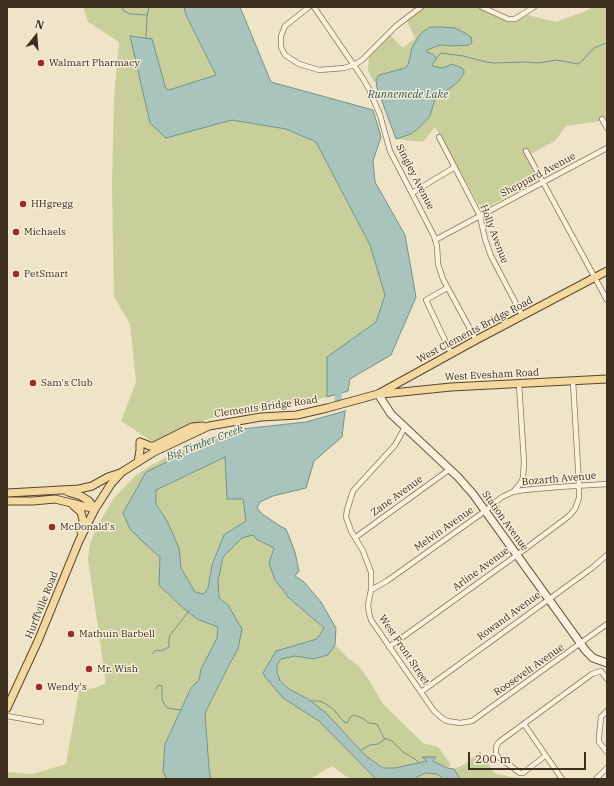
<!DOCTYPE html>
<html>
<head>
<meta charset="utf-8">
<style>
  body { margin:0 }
  #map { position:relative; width:614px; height:786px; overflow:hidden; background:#f0e4c8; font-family:"IBM Plex Serif",serif }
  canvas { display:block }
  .frame { position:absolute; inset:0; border:8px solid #3d2e20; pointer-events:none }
  .north { position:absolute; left:16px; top:16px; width:40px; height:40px; -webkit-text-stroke:3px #f7eed8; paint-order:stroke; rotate:17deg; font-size:11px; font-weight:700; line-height:16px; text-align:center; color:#3d2e20 }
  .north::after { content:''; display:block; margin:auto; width:14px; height:18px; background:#3d2e20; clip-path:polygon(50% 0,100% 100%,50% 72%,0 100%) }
  .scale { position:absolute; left:468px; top:752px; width:118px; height:18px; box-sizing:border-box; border:2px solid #3d2e20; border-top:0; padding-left:5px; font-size:12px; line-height:14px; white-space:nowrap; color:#3d2e20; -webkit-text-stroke:3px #f7eed8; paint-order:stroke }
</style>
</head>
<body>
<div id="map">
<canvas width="614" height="786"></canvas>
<div class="frame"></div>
<div class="north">N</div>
<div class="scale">200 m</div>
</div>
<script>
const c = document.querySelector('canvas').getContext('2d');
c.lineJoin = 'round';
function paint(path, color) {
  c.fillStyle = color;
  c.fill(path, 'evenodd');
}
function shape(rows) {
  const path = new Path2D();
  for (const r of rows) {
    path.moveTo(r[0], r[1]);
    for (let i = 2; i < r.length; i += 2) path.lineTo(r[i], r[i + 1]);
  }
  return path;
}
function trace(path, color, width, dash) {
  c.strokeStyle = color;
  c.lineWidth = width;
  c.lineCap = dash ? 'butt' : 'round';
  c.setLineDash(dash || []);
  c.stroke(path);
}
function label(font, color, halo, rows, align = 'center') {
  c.font = font + ' "IBM Plex Serif",serif';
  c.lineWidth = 3;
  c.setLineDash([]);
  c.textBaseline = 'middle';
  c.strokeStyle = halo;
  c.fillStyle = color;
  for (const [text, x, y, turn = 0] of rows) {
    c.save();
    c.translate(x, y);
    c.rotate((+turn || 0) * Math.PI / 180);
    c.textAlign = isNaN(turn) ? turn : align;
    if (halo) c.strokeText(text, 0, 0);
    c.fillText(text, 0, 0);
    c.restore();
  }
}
paint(shape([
  [83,7,184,7,186,15,216,75,169,90,166,89,152,39,165,138,232,120,286,129,316,142,370,245,385,295,376,322,327,357,327,397,302,404,236,411,192,424,153,442,121,421,136,382,130,324,114,297,112,186,114,97,119,42,88,22],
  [420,7,484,7,515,22,528,15,556,22,588,10,592,7,607,7,607,117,600,121,566,126,555,141,531,154,544,177,482,210,435,127,423,142,396,139,404,137,423,124,430,116,435,99,458,82,464,73,463,69,453,65,443,68,432,66,432,65,436,59,433,54,427,52,427,49,440,45,466,46,471,45,472,40,470,36,455,28,431,27,420,34,412,48,408,65,405,68,378,76,375,83,368,71,369,56,390,35,403,48,415,38,405,17],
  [239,429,242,429,214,439,146,472,130,529,145,544,160,557,160,585,197,619,218,627,217,638,201,669,199,680,191,688,165,744,163,772,167,779,7,779,7,772,32,774,66,764,79,690,95,688,106,683,88,559,90,543,99,523,113,499,134,477,148,467,199,440],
  [225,457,227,499,243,499,246,521,239,526,212,565,208,588,204,594,195,592,181,568,178,548,167,521,156,504,156,490],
  [253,535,256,539,274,548,294,601,324,628,317,639,276,651,263,673,283,698,319,721,376,779,350,779,332,766,310,779,211,779,209,769,205,713,229,665,238,649,228,605,219,598,218,581,222,557,242,538],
  [335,645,349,659,358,665,369,680,383,704,423,743,438,747,451,765,447,768,433,761,435,757,423,757,427,761,395,768,383,768,366,756,355,743,308,699,289,689,280,681,277,672,277,665,281,659,295,656,313,659,328,655],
  [480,751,494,773,520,779,460,779,454,769,465,764],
  [425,773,437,774,444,779,414,779]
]), '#c9cf9b');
const water = shape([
  [184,7,240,7,271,82,373,110,381,137,373,161,375,182,405,235,416,297,391,355,350,379,348,391,327,397,327,357,376,322,385,295,370,245,316,142,286,129,232,120,166,138,150,123,130,36,152,39,166,89,169,90,216,75,186,15,184,7],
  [430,27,443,27,455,28,467,34,471,37,472,43,469,45,453,46,440,45,427,50,427,52,433,54,436,58,435,61,432,65,432,66,443,68,452,64,462,68,464,71,464,73,458,82,435,99,430,116,421,126,411,134,396,139,377,88,376,80,379,75,405,68,408,65,412,48,420,34,430,27],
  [345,411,342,437,314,461,306,488,273,496,260,502,257,508,262,514,280,526,286,529,295,552,299,571,295,576,304,582,321,602,336,628,335,645,328,655,313,659,295,656,281,659,277,665,277,672,280,681,289,689,308,699,325,712,366,756,383,768,395,768,427,761,422,757,436,757,433,761,447,768,454,769,460,779,444,779,437,774,425,773,414,779,376,779,319,721,283,698,266,678,263,673,276,651,317,639,324,628,288,597,283,590,275,580,269,563,274,548,256,539,253,535,242,538,223,557,218,581,219,598,228,605,242,629,238,649,229,665,205,713,209,769,211,779,167,779,163,772,165,744,191,688,199,680,201,669,217,638,218,627,197,619,182,607,159,585,160,557,145,544,130,529,123,513,146,472,214,439,242,429,306,422,345,411],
  [225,457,227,499,243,499,246,521,224,535,212,565,208,588,204,594,195,592,181,568,179,548,167,521,156,504,156,490,225,457]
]);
paint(water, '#a9c4bc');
trace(water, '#6f938a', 1);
trace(shape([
  [122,7,124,11,130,14,147,15],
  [146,38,147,16,149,7],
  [436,59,441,53,463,56,486,62,493,63,526,62,538,63,557,60,578,64,581,62,594,48,601,45,607,43],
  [152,654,156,650,161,651,169,647,169,640,170,635,189,611],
  [156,689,158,685,162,686,162,700,167,708,181,710],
  [311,701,320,701,326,704,333,709,345,723,348,722,350,717,354,715,362,718,369,723,377,724,384,738,392,741,403,752,415,759,419,763],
  [361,750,370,745,378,744,385,739]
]), '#6f938a', 1);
trace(shape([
  [338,399,340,386]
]), '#a9c4bc', 7);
const street = shape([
  [309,7,285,26,281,36,281,47,285,55,299,64,319,70,344,68,354,65,362,60,396,26,421,7],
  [314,7,362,77,369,89,380,115,390,151,434,236,437,246,438,264,443,279,476,340],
  [482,7,508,19,515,19,534,7],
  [602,119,607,128],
  [439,137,480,216,485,239,491,256,522,315],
  [526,151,607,300],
  [412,193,455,167],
  [435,240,607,148],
  [447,288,426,300,451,353],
  [405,427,395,445,353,491,347,510,346,517,351,531,363,551,371,572,371,590,368,605,369,613,371,620,434,711,442,718,447,721,460,723,472,721,607,624],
  [513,492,524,490,558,487,607,484],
  [356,537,450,469],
  [371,590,387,581,485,511,502,497,513,492,520,484,523,478,524,462,519,384],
  [389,647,517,555,569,516,575,509,579,498,579,485,573,381],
  [421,692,592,568,607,555],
  [607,711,601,717,599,737,599,742,607,752],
  [7,716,41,722],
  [524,724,562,779],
  [545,756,523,773,520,773,497,756,496,753,496,747,499,742,592,674,601,671,607,679],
  [596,779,607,768]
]);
const secondary = shape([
  [378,394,391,414,458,477,473,494,586,651,593,658,607,663]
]);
const primary = shape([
  [382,394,451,387,607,379],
  [140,442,150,446,154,446,192,427,203,426],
  [138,462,140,450,140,442],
  [68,492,81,496,89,501,95,509],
  [7,493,79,489,92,486,108,477,120,473],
  [7,501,33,501,55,499,95,509],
  [73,505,81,512,83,520,81,532],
  [7,708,38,641,79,541,95,509,111,484,122,472,154,452,209,426,261,417,297,415,327,408,378,394,476,340,607,271]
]);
trace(street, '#8d765c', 6);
trace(secondary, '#6f573f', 9);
trace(primary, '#5b4430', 9);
trace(street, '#faf1dc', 4.5);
trace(secondary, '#faf1dc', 7);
trace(primary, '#f3d9a0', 7);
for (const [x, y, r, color] of [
  [41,63,4,"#9e2a2b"],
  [23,204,4,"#9e2a2b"],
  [16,232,4,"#9e2a2b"],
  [16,274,4,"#9e2a2b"],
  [33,383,4,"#9e2a2b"],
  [52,527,4,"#9e2a2b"],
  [71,634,4,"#9e2a2b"],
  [89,669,4,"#9e2a2b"],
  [39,687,4,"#9e2a2b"]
]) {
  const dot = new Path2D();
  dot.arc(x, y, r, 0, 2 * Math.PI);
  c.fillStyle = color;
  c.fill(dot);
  trace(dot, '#f7eed8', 1.5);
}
label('10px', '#3d2e20', '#f7eed8', [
  ["Walmart Pharmacy",49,63],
  ["HHgregg",31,204],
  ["Michaels",24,232],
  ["PetSmart",24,274],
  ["Sam's Club",41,383],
  ["McDonald's",60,527],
  ["Mathuin Barbell",79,634],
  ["Mr. Wish",97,669],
  ["Wendy's",47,687]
], 'left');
label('10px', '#3d2e20', '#f7eed8', [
  ["Sheppard Avenue",538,175,-28],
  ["Singley Avenue",415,177,63],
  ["Holly Avenue",494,234,69],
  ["West Clements Bridge Road",475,330,-28],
  ["West Evesham Road",492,375,-3],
  ["Clements Bridge Road",266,407,-8],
  ["Bozarth Avenue",559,479,-5],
  ["Zane Avenue",397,496,-36],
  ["Station Avenue",505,521,54],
  ["Melvin Avenue",444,529,-35],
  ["Arline Avenue",481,569,-36],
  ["Hurffville Road",42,605,-68],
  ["Rowand Avenue",509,616,-36],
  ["West Front Street",404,650,56],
  ["Roosevelt Avenue",529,670,-35]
]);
label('italic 11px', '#2f5d5a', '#f7eed8', [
  ["Runnemede Lake",408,95],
  ["Big Timber Creek",205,443,-21]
]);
</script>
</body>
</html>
